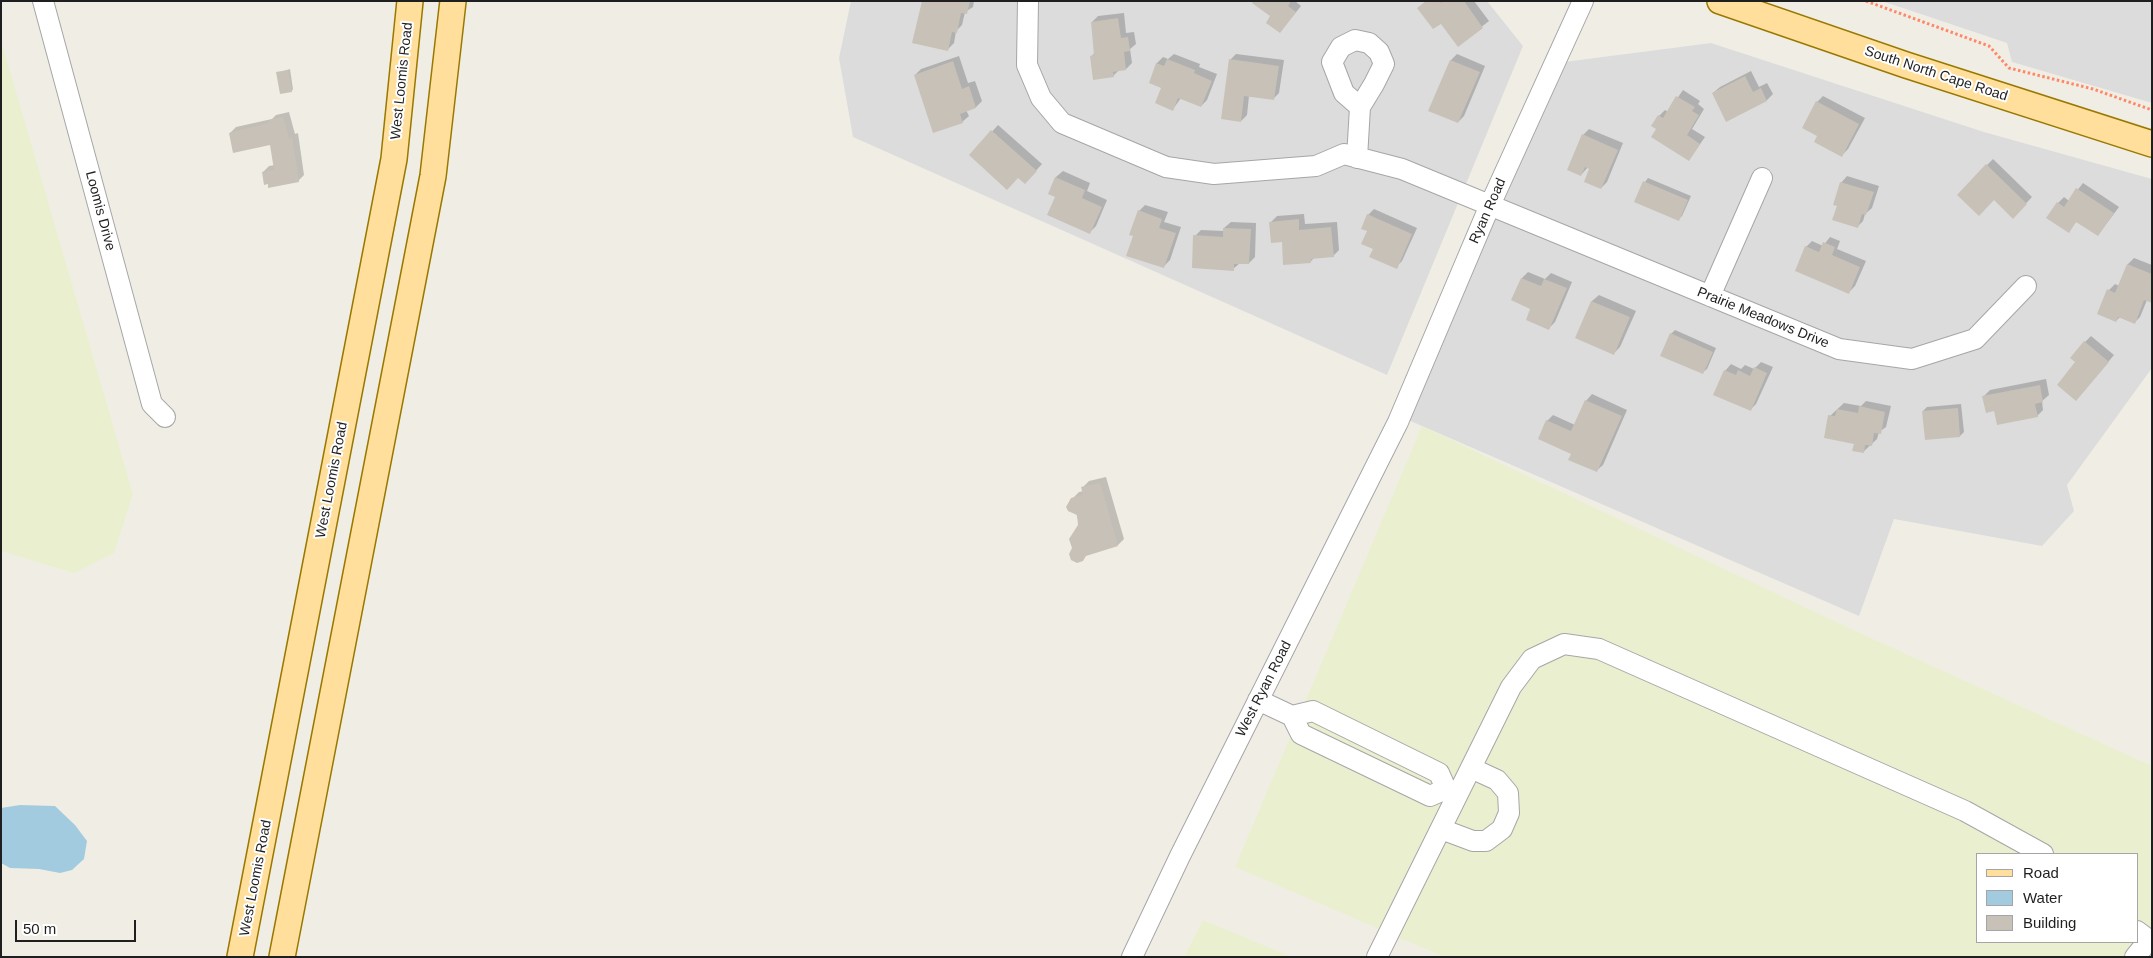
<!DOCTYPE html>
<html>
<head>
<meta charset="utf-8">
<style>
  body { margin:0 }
  #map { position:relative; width:2153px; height:958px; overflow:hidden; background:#f0eee4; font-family:Arial,sans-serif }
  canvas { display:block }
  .frame { position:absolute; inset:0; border:2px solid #1f1f1f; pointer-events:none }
  .legend { position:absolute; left:1976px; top:853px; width:162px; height:90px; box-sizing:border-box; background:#fff; border:1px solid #a5a5a5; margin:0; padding:6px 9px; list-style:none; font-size:15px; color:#1f1f1f }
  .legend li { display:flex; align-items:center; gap:10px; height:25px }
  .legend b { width:25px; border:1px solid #a5a5a5 }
  .scale { position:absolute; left:15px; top:920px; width:121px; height:22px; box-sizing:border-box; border:2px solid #1f1f1f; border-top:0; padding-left:6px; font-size:15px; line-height:18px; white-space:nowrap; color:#1f1f1f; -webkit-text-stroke:4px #fff; paint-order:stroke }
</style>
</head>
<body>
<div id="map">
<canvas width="2153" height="958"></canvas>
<div class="frame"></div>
<ul class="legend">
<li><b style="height:6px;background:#ffdf9b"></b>Road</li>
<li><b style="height:14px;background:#a3cbe0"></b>Water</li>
<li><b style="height:14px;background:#c8c1b7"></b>Building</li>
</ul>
<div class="scale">50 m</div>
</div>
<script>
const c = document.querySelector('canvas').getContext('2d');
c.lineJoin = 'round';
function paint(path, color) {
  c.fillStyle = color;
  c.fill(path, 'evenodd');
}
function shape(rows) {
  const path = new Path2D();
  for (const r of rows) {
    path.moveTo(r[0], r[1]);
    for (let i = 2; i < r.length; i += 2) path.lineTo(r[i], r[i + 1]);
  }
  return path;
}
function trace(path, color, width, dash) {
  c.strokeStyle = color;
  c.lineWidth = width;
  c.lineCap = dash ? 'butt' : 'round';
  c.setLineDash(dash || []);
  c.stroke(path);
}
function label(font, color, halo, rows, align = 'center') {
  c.font = font + ' Arial,sans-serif';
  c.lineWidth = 4;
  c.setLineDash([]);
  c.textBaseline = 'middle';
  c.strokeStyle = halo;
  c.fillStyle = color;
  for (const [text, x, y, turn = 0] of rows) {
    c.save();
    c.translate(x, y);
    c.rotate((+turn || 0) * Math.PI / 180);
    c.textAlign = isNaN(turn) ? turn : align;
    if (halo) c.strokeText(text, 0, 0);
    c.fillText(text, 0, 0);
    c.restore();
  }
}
paint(shape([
  [851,1,1487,1,1523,46,1387,375,853,137,839,58],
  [1882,1,2152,1,2152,103,2012,62,2007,43],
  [1711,43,1984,132,2152,179,2152,368,2067,485,2074,511,2042,546,1894,519,1859,616,1406,419,1564,62]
]), '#dddcdc');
paint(shape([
  [1,40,133,494,114,553,74,573,1,551],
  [1422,426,1849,628,2152,766,2152,957,1444,957,1235,867],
  [1977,854,2137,854,2137,942,1977,942],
  [1203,920,1292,957,1184,957]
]), '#eaf0cf');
paint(shape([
  [20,805,55,806,75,825,87,841,84,859,72,870,60,873,39,869,10,868,1,863,1,808]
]), '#a3cbe0');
paint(shape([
  [923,1,974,1,973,7,965,12,962,25,956,31,954,43,948,49],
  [1255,1,1295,1,1301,6,1280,32,1272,16],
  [1426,1,1474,1,1489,21,1458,45],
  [1124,13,1126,33,1134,32,1136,44,1130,49,1132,63,1126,69,1119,70,1113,76,1092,56,1095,52,1092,22,1098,16],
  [1174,54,1200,64,1199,67,1217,74,1207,100,1201,106,1181,98,1173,109,1163,87,1150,82,1157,63,1163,57,1168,59],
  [1236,54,1284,60,1279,93,1273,99,1249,96,1247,115,1241,121,1230,60],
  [1457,54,1485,66,1464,116,1458,122,1430,110,1451,60],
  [959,56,968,83,975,81,982,101,976,107,966,110,969,116,962,122,915,75,921,69],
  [290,69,293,89,292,91,277,73],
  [1751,71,1759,87,1767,83,1773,94,1767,100,1727,120,1713,93,1720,87],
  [1683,90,1700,101,1698,104,1704,109,1692,129,1705,137,1689,160,1658,128,1659,116,1665,110,1668,112],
  [1823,96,1865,118,1848,149,1842,155,1819,136,1817,102],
  [289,112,295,134,298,133,304,175,298,181,263,172,269,166,275,165,271,143,230,133,236,127,272,119,276,115],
  [998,125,1042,164,1031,176,1018,176,971,155],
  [1589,129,1623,143,1607,182,1601,188,1591,168,1588,167,1581,175,1583,135],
  [1993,159,2032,197,2013,217,1994,198,1958,195],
  [1063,171,1090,183,1087,191,1107,200,1096,226,1090,232,1057,197,1049,194,1056,177],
  [1847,176,1879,186,1872,208,1865,214,1863,221,1857,227,1838,205,1841,183],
  [1648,178,1691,196,1682,216,1678,220,1636,202,1645,182],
  [2083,183,2119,207,2098,235,2077,221,2068,231,2058,203,2064,197,2069,201],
  [1145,205,1168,212,1164,222,1181,227,1170,260,1164,266,1135,235,1139,211],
  [1374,209,1417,228,1402,261,1396,267,1374,248,1369,231,1368,215],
  [1304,214,1305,224,1337,222,1339,250,1333,256,1315,257,1310,262,1283,241,1271,222,1277,216],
  [1231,222,1256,223,1255,257,1249,263,1240,263,1233,269,1195,236,1201,230,1224,231,1224,228],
  [1830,237,1840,241,1837,249,1866,261,1855,286,1849,292,1806,247,1812,241,1823,246],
  [2134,258,2152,265,2152,302,2147,300,2140,317,2134,323,2120,317,2116,321,2109,290,2115,284,2119,286,2128,264],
  [1528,272,1545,279,1551,273,1572,282,1555,322,1549,328,1532,308,1512,300,1522,278],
  [1599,295,1636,311,1620,347,1614,353,1577,338,1592,301],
  [1675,330,1716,348,1707,369,1703,372,1671,334],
  [2091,336,2114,355,2082,393,2077,362,2085,342],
  [1761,362,1773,367,1756,404,1750,410,1725,371,1731,364,1741,369,1745,365,1754,369],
  [2046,379,2049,395,2042,401,2043,410,2037,416,1995,410,1984,396,1990,390],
  [1592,394,1627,410,1603,465,1596,471,1547,421,1553,415,1575,425,1586,401],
  [1866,401,1891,406,1886,427,1879,432,1877,439,1863,452,1830,416,1844,403,1861,406],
  [1961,404,1964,432,1960,436,1923,411,1927,407],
  [1106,477,1124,539,1118,545,1088,554,1072,499,1079,492,1084,491,1083,487,1089,481]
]), '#0003');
paint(shape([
  [922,1,970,1,967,14,961,13,957,33,952,32,948,51,912,43],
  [1253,1,1291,1,1288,6,1296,12,1280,33,1266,23,1270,16,1252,3],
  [1426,1,1440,1,1441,3,1444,1,1464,1,1483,28,1458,47,1441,24,1433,29,1417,8],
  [1118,18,1121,38,1128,37,1130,51,1124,52,1126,70,1113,72,1114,77,1093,80,1090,56,1094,55,1091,22],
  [1167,59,1195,70,1194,73,1212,81,1201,107,1178,98,1173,111,1155,103,1161,88,1149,83,1156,63,1164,66],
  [1229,59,1279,66,1274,100,1244,96,1241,122,1221,119],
  [1450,60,1480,72,1458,123,1428,111],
  [953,61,962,89,969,86,976,108,960,114,963,123,933,133,914,75],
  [288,70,292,92,280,94,276,72],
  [1745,76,1753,92,1761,88,1767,101,1726,122,1712,93],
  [1676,96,1695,107,1692,111,1699,115,1687,135,1700,144,1689,161,1651,137,1656,129,1651,126,1658,115,1663,118],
  [1816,101,1859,124,1842,157,1814,142,1817,136,1802,128],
  [283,117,289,139,292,138,299,182,268,188,268,184,264,185,262,172,274,170,270,145,233,153,229,133,269,123,269,120],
  [991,130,1037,171,1025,184,1018,178,1007,190,969,155],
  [1582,134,1618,150,1601,189,1584,182,1589,169,1585,167,1581,176,1567,170],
  [1986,164,2027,204,2013,219,1994,200,1979,216,1957,195],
  [1055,177,1085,190,1082,198,1102,207,1090,234,1047,215,1055,197,1048,194],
  [1643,181,1688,200,1679,221,1634,202],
  [1840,182,1874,192,1866,215,1862,214,1858,228,1832,220,1837,206,1833,205],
  [2076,188,2114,213,2098,236,2076,222,2069,233,2046,218,2057,202,2064,207],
  [1138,210,1162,219,1159,228,1176,233,1164,268,1126,256,1133,236,1129,235],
  [1367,214,1412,234,1397,269,1369,257,1373,249,1361,244,1367,231,1361,229],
  [1299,219,1299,230,1331,227,1334,257,1311,259,1311,263,1283,265,1282,242,1271,243,1269,222],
  [1223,228,1251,229,1249,264,1234,264,1234,271,1192,268,1193,235,1223,237],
  [1823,242,1835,247,1832,255,1860,267,1849,294,1795,271,1805,246,1819,252],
  [2127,264,2152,274,2152,303,2144,300,2135,324,2118,317,2116,322,2097,314,2107,289,2115,293],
  [1521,278,1541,286,1544,279,1567,288,1549,330,1526,320,1530,309,1511,300],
  [1591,301,1630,317,1614,355,1575,338],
  [1670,333,1713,352,1703,374,1660,356],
  [2084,341,2109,362,2076,401,2057,385,2075,362,2070,358],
  [1754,367,1767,373,1751,411,1713,395,1724,370,1736,375,1738,370,1750,376],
  [2040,385,2043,402,2035,404,2038,417,1997,425,1994,411,1986,413,1982,396],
  [1585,400,1622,416,1597,472,1568,460,1571,454,1538,439,1546,420,1571,431],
  [1859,406,1885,412,1881,434,1874,433,1872,446,1865,445,1864,453,1852,451,1854,444,1824,438,1828,415,1835,416,1837,409,1858,413],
  [1958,408,1960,437,1925,440,1922,411],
  [1100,483,1118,546,1086,556,1083,561,1077,563,1071,560,1069,554,1072,548,1069,539,1078,525,1077,515,1068,511,1066,507,1071,498,1083,495,1081,487]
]), '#c8c1b7');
const minor = shape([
  [43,1,152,404,165,417],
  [1028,1,1027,65,1041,98,1062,123,1166,167,1214,174,1316,166,1344,154,1402,169,1839,349,1912,359,1975,339,2026,286],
  [1357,158,1360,107,1374,84,1384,64,1379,52,1369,43,1355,40,1341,47,1332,62,1344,93,1360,107],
  [1710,296,1762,178],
  [1258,700,1292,716,1301,734,1430,796,1446,789,1439,773,1313,711,1292,716],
  [1441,829,1473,841,1486,841,1502,829,1509,813,1508,793,1497,780,1471,768],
  [1132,957,1180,856,1398,422,1490,205,1583,1],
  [1377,957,1511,687,1532,659,1564,644,1599,649,1965,811,2043,854],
  [2135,957,2149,940,2137,931]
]);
const major = shape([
  [1720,1,1906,65,2152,144],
  [240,957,394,159,410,1],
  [282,957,433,176,453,1]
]);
trace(minor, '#a6a6a6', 22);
trace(major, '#9a7800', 28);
trace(shape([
  [1866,1,1989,46,2009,68,2093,89,2152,110]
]), '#ff8767', 3, [2.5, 2.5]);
trace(minor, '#fff', 20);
trace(major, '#ffdf9b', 25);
label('14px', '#1f1f1f', '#fff', [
  ["South North Cape Road",1936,74,18],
  ["West Loomis Road",402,81,-84],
  ["Loomis Drive",100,211,75],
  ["Ryan Road",1488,211,-66],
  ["Prairie Meadows Drive",1763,318,22],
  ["West Loomis Road",332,480,-79],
  ["West Ryan Road",1264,689,-63],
  ["West Loomis Road",256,878,-79]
]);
</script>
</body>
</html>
